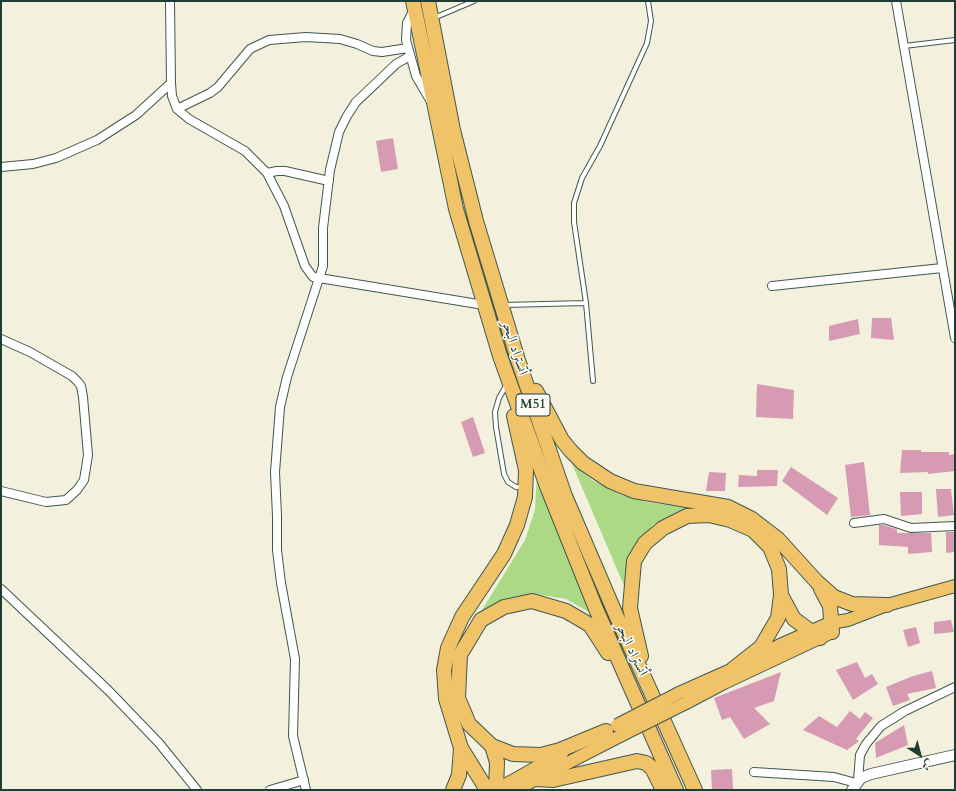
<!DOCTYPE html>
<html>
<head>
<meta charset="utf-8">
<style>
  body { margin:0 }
  #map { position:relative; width:956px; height:791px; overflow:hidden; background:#f3f0dd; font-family:Cardo,Amiri,serif }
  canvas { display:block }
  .frame { position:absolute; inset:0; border:2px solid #1f3d34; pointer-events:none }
  .north { position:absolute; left:900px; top:735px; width:40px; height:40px; -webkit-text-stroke:3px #fdfcf7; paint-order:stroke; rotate:144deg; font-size:11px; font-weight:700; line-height:16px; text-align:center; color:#1f3d34 }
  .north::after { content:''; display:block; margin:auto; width:14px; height:18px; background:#1f3d34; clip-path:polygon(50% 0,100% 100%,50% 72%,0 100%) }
</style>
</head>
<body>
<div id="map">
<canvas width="956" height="791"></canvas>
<div class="frame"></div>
<div class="north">ش</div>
</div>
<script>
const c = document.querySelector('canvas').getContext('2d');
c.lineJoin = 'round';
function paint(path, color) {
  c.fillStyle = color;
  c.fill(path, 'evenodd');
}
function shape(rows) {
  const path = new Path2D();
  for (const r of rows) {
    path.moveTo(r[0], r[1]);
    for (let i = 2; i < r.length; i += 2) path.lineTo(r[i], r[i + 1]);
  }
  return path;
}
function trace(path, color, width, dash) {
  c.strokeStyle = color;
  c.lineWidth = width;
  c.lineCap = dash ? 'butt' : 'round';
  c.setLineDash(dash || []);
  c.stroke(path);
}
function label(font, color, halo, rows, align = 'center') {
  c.font = font + ' Cardo,Amiri,serif';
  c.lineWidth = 3;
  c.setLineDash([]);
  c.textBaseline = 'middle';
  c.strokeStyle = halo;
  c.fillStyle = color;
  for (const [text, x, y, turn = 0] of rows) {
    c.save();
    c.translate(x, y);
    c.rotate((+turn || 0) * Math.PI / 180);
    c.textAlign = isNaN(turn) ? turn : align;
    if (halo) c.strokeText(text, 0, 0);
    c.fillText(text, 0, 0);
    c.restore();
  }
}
paint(shape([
  [572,464,592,480,621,495,647,502,693,509,672,515,654,524,636,544,625,588],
  [537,473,589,612,566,599,536,594,508,598,482,610,525,540,535,510]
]), '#abd986');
paint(shape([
  [393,138,398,169,381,172,376,141],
  [872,318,891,318,894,340,871,338],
  [858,319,860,334,829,341,829,326],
  [757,384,794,390,793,419,756,417],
  [473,417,485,453,473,457,461,422],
  [902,450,921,450,921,452,949,452,949,455,955,454,955,471,928,474,928,472,900,473],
  [864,462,870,515,851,517,845,465],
  [791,467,838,498,827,515,782,481],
  [757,470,778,470,777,486,738,487,739,475,757,476],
  [709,472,726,473,725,491,706,491],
  [936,489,951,489,954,515,938,517],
  [900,492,922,492,922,514,901,516],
  [879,525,883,525,897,529,897,533,931,533,932,552,908,554,908,547,879,545],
  [946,532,955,532,955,552,946,553],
  [951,620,954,632,934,634,934,622],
  [916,627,920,643,908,647,903,630],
  [857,662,865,678,872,674,878,684,853,700,836,670],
  [932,671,936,688,907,694,910,700,893,706,886,687,913,676],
  [781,672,774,701,754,708,770,724,744,739,730,717,722,720,714,698],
  [850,711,860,719,865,712,873,718,856,739,859,741,847,750,803,730,819,716,837,727],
  [904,725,908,745,876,758,875,743],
  [732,769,733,789,712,790,711,770]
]), '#d69ab2');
const service = shape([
  [434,18,474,1],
  [904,46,955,40],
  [504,305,586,303],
  [593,381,586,303,574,222,574,203,582,178,600,146,647,43,651,21,648,1],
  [506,386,499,398,495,412,496,427,504,474,508,482,516,487,523,487]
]);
const minor = shape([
  [896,1,955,338],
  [414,9,407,23,406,40,416,76,430,100],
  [171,83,172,96,177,109,189,119,245,151,267,173,284,206,305,266,313,277,484,305],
  [177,109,210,93,218,87,250,49,269,40,306,37,340,39,357,44,373,51,382,52,408,48],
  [1,167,33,164,56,158,97,140,136,115,171,83,170,1],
  [267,173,277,171,285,171,329,181],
  [772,286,942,268],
  [1,339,30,352,72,376,78,382,81,386,83,397,88,455,84,480,77,490,66,500,46,502,1,491],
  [854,523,884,519,911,528,955,526],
  [1,589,108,690,159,743,197,790],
  [754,772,834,777,856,783],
  [858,781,860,755,866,744,881,726,905,711,955,687],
  [270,790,304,780],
  [306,790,293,736,295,659,281,583,277,550,277,516,275,472,280,407,287,377,323,266,323,228,330,170,339,132,347,116,356,102,396,64,410,56]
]);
const tertiary = shape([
  [852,790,861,778,871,774,955,755]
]);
const primary = shape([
  [679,693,733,669,780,645,830,623,848,620,887,605,955,586],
  [686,703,724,683,828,634],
  [496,790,562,753],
  [515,790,622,735]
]);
const motorway = shape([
  [413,1,456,209,500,356,548,489,596,609,676,790],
  [428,1,453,130,476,221,518,360,565,496,616,615,695,790],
  [536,391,562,440,571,451,583,463,610,481,634,491,728,507,752,519,778,539,817,582,834,597,852,604,887,605],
  [821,589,830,606,832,632],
  [781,595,794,619,820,638],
  [641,656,630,608,634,561,645,543,663,528,687,516,709,515,730,520,753,530,770,547,779,569,781,595,778,618,761,647,733,669],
  [606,731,560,750,541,755,513,754,492,746,469,724,458,698,460,655,481,620,504,607,532,601,566,611,590,625,608,653],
  [492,746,497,762,496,790],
  [461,748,487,790],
  [536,779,553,780,637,761,646,763,652,768,663,790],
  [453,790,459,775,461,748,446,699,444,670,448,648,462,617,504,554,517,525,525,497,526,470,514,416]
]);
trace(service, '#3f584d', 6);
trace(minor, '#3f584d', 10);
trace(tertiary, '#3f584d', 12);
trace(primary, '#3f584d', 14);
trace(motorway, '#3f584d', 16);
trace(service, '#fff', 4);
trace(minor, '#fff', 8);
trace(tertiary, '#fff', 10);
trace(primary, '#f0c369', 12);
trace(motorway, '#f0c369', 14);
const primaryBridge = shape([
  [617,725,679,693],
  [622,735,686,703]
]);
trace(primaryBridge, '#3f584d', 14, []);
trace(primaryBridge, '#f0c369', 12);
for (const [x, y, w] of [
  [533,405,34]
]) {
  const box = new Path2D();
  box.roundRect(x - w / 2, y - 11, w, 22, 3);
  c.fillStyle = '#fdfcf7';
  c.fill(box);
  trace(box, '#1f3d34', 1);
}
label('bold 13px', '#1f3d34', null, [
  ["M51",533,405]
]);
label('14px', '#1f3d34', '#fdfcf7', [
  ["أتستراد البحر",514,348,72],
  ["أتستراد البحر",631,650,65]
]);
</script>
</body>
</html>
